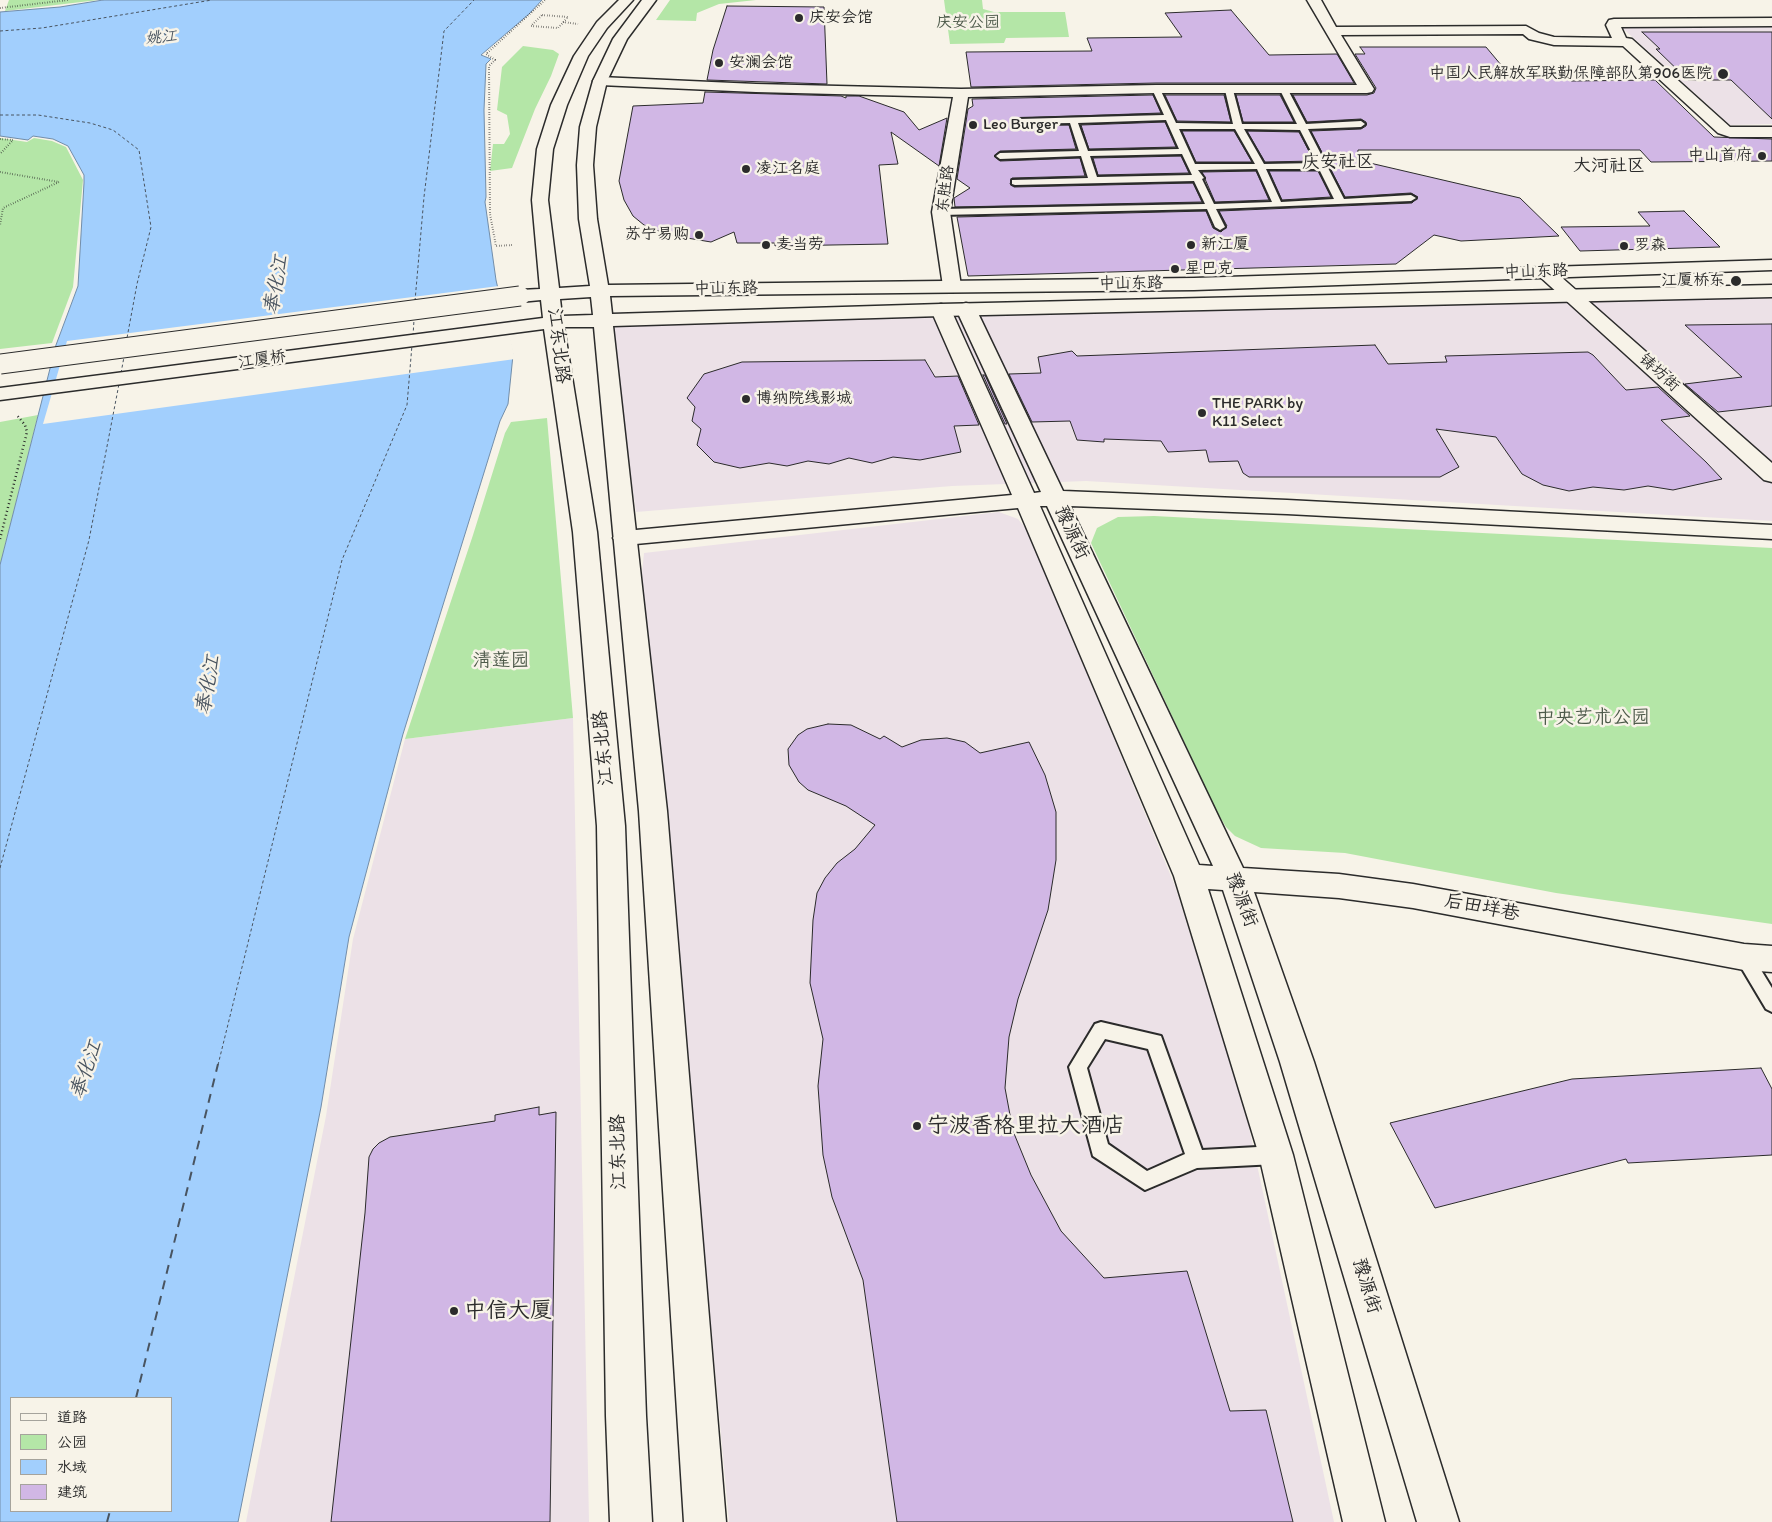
<!DOCTYPE html>
<html>
<head>
<meta charset="utf-8">
<style>
  body { margin:0 }
  #map { position:relative; width:1772px; height:1522px; overflow:hidden; background:#f7f3e8; font-family:Itim,"LXGW WenKai TC",sans-serif }
  canvas { display:block }
  .legend { position:absolute; left:10px; top:1397px; width:162px; height:115px; box-sizing:border-box; background:#f7f3e8; border:1px solid #a5a39c; margin:0; padding:6px 9px; list-style:none; font-size:15px; color:#2b2b2b }
  .legend li { display:flex; align-items:center; gap:10px; height:25px }
  .legend b { width:25px; border:1px solid #a5a39c }
</style>
</head>
<body>
<div id="map">
<canvas width="1772" height="1522"></canvas>
<ul class="legend">
<li><b style="height:6px;background:#f7f3e8"></b>道路</li>
<li><b style="height:14px;background:#b4e6a7"></b>公园</li>
<li><b style="height:14px;background:#a2cffd"></b>水域</li>
<li><b style="height:14px;background:#d1b7e5"></b>建筑</li>
</ul>
</div>
<script>
const c = document.querySelector('canvas').getContext('2d');
c.lineJoin = 'round';
function paint(path, color) {
  c.fillStyle = color;
  c.fill(path, 'evenodd');
}
function shape(rows) {
  const path = new Path2D();
  for (const r of rows) {
    path.moveTo(r[0], r[1]);
    for (let i = 2; i < r.length; i += 2) path.lineTo(r[i], r[i + 1]);
  }
  return path;
}
function trace(path, color, width, dash) {
  c.strokeStyle = color;
  c.lineWidth = width;
  c.lineCap = dash ? 'butt' : 'round';
  c.setLineDash(dash || []);
  c.stroke(path);
}
function label(font, color, halo, rows, align = 'center') {
  c.font = font + ' Itim,"LXGW WenKai TC",sans-serif';
  c.lineWidth = 5;
  c.setLineDash([]);
  c.textBaseline = 'middle';
  c.strokeStyle = halo;
  c.fillStyle = color;
  for (const [text, x, y, turn = 0] of rows) {
    c.save();
    c.translate(x, y);
    c.rotate((+turn || 0) * Math.PI / 180);
    c.textAlign = isNaN(turn) ? turn : align;
    if (halo) c.strokeText(text, 0, 0);
    c.fillText(text, 0, 0);
    c.restore();
  }
}
paint(shape([
  [1772,23,1772,124,1730,125,1619,25],
  [1772,297,1772,521,1086,481,952,486,636,512,609,324],
  [999,512,1018,519,1028,531,1175,886,1245,1109,1334,1522,729,1522,642,573,644,553],
  [573,718,589,1522,246,1522,326,1116,353,939,405,739]
]), '#ece1e7');
paint(shape([
  [9,0,98,0,5,11],
  [670,0,756,0,719,4,697,13,696,21,656,20],
  [944,0,982,0,983,9,994,12,1065,12,1069,37,1006,38,1004,43,950,44],
  [523,46,553,50,559,54,551,76,535,109,512,168,490,171,493,144,504,144,510,134,507,115,497,110,502,67],
  [0,138,27,142,34,138,52,141,66,147,83,180,73,287,52,343,0,349],
  [38,415,0,565,0,422],
  [547,418,573,718,405,739,473,535,505,433,511,422],
  [1154,516,1772,548,1772,924,1556,893,1345,853,1261,848,1235,836,1226,827,1217,812,1091,543,1097,528,1118,517]
]), '#b4e6a7');
const water = shape([
  [103,0,542,0,529,14,481,55,491,59,486,64,484,110,486,197,485,202,496,280,513,355,508,404,500,421,403,734,349,937,321,1107,238,1522,0,1522,0,565,56,345,78,286,84,183,84,175,68,146,53,139,33,136,28,140,0,136,0,12,60,7,103,0],
  [11,1398,171,1398,171,1511,11,1511,11,1398]
]);
paint(water, '#a2cffd');
trace(water, '#728da9', 1);
paint(shape([
  [499,286,515,359,43,424,67,341]
]), '#f7f3e8');
trace(shape([
  [0,31,42,28,212,0],
  [0,115,38,115,90,123,113,130,139,150,151,227,137,284,127,338],
  [415,301,424,197,444,31,474,0],
  [413,336,414,320],
  [121,373,124,357],
  [0,868,89,540,119,384],
  [218,1065,342,560,407,405,412,345]
]), '#495460', 1, [3, 2.5]);
trace(shape([
  [136,1398,218,1064],
  [107,1522,110,1511]
]), '#495460', 2, [9, 7]);
const building = shape([
  [727,6,824,7,827,84,707,80,713,50,727,6],
  [1231,10,1269,55,1337,54,1354,83,1156,83,971,87,966,52,1092,51,1087,38,1182,37,1165,13,1231,10],
  [1642,32,1772,32,1772,119,1731,80,1688,80,1656,49,1660,49,1642,32],
  [1360,47,1486,47,1512,78,1568,78,1571,81,1655,80,1714,137,1772,139,1772,161,1651,162,1640,150,1358,150,1357,160,1520,198,1559,236,1461,241,1434,235,1396,264,968,276,957,217,1206,211,1213,228,1221,232,1227,226,1219,211,1412,203,1418,197,1411,193,1345,197,1311,131,1361,129,1366,126,1366,122,1361,119,1307,122,1293,95,1367,95,1374,93,1376,88,1355,54,1365,54,1360,47],
  [705,92,841,96,846,98,846,96,859,96,904,112,919,130,947,118,939,166,891,132,898,164,879,165,888,244,775,246,775,243,737,243,734,232,711,242,669,235,644,225,633,216,624,200,619,181,633,106,703,103,705,92],
  [1153,95,1161,113,1018,118,1013,122,1016,126,1069,125,1076,149,1000,151,994,156,1000,161,1080,158,1085,176,1012,178,1010,184,1014,187,1193,183,1202,202,955,207,954,198,970,188,957,179,968,109,973,106,972,99,1153,95],
  [1165,95,1224,95,1231,122,1177,121,1165,95],
  [1236,95,1280,95,1294,122,1243,122,1236,95],
  [1165,122,1176,147,1089,149,1081,125,1165,122],
  [1182,131,1234,131,1252,162,1196,162,1182,131],
  [1247,131,1299,132,1314,161,1265,162,1247,131],
  [1181,156,1189,173,1098,175,1093,158,1181,156],
  [1256,171,1269,200,1215,202,1202,172,1256,171],
  [1269,171,1318,171,1331,197,1282,200,1269,171],
  [1684,211,1720,247,1580,251,1561,227,1650,226,1638,212,1684,211],
  [1772,324,1772,406,1718,412,1685,384,1742,377,1685,325,1772,324],
  [1375,345,1388,364,1447,362,1445,356,1588,352,1593,355,1626,390,1658,387,1690,416,1661,420,1706,462,1722,479,1673,490,1648,486,1624,490,1593,487,1569,491,1543,485,1522,474,1496,437,1436,429,1459,467,1440,477,1249,477,1243,473,1238,461,1209,462,1206,450,1168,452,1161,441,1104,439,1104,442,1077,440,1070,421,1032,422,1009,374,1041,373,1038,357,1072,351,1077,356,1375,345],
  [925,360,935,377,958,376,979,425,954,426,961,452,920,460,893,457,872,463,849,458,829,464,808,461,787,466,769,463,740,468,714,462,697,445,701,429,692,421,695,407,687,398,704,374,742,362,925,360],
  [983,375,985,375,1007,424,1005,424,983,375],
  [828,724,851,725,880,739,884,736,902,747,921,740,947,738,965,742,980,753,1029,742,1045,775,1056,812,1056,860,1048,910,1018,999,1009,1037,1005,1088,1013,1131,1031,1175,1061,1231,1104,1278,1187,1271,1230,1411,1266,1410,1293,1522,897,1522,863,1280,832,1197,823,1155,818,1086,823,1039,810,983,813,920,817,893,825,878,837,863,855,849,875,825,846,806,808,790,799,782,789,765,788,749,798,735,807,729,828,724],
  [1761,1068,1772,1089,1772,1155,1628,1163,1626,1159,1435,1208,1390,1123,1572,1079,1761,1068],
  [539,1107,539,1115,556,1112,550,1522,331,1522,365,1213,369,1157,373,1149,379,1143,390,1137,495,1121,495,1115,539,1107]
]);
paint(building, '#d1b7e5');
trace(building, '#2b2b2b', 1);
const service = shape([
  [1153,87,1160,89,1176,123,1233,124,1225,90,1229,88,1233,90,1242,124,1297,124,1280,90,1287,88,1306,124,1361,121,1365,124,1361,127,1308,129,1344,199,1411,195,1416,198,1411,201,1216,209,1225,227,1220,230,1215,227,1207,209,941,215,936,212,941,209,1205,204,1194,181,1015,185,1012,184,1012,180,1088,178,1081,156,1000,159,996,156,1000,153,1079,151,1070,123,1016,124,1015,122,1019,119,1164,115,1152,89,1153,87],
  [1166,120,1179,149,1088,151,1078,123,1166,120],
  [1179,129,1235,129,1255,164,1195,164,1179,129],
  [1244,129,1300,130,1317,163,1264,164,1244,129],
  [1182,154,1192,175,1097,177,1090,156,1182,154],
  [1257,169,1272,202,1214,204,1202,179,1204,178,1198,170,1257,169],
  [1266,169,1319,169,1334,199,1281,202,1266,169],
  [1744,950,1750,952,1772,988,1772,1012,1766,1009,1735,957,1738,952,1744,950],
  [1101,1022,1161,1036,1202,1150,1276,1146,1283,1149,1286,1155,1283,1161,1276,1164,1197,1168,1145,1190,1093,1156,1069,1067,1095,1024,1101,1022],
  [1105,1039,1148,1049,1185,1154,1147,1171,1108,1144,1087,1068,1105,1039]
]);
const minor = shape([
  [1307,0,1321,0,1336,27,1526,26,1539,33,1554,37,1612,38,1606,25,1609,20,1614,19,1772,18,1772,26,1621,27,1626,38,1632,39,1730,127,1772,127,1772,137,1730,137,1718,133,1623,46,1554,45,1529,39,1523,34,1341,35,1374,89,1372,92,1367,93,1156,93,968,97,950,212,961,286,959,290,952,292,945,290,943,286,932,212,953,97,756,92,600,85,595,84,593,81,595,78,600,77,756,84,961,89,1156,85,1357,85,1307,0]
]);
const tertiary = shape([
  [1545,266,1551,268,1772,463,1772,482,1764,480,1539,276,1536,272,1539,268,1545,266],
  [966,303,973,305,976,309,1063,491,1287,500,1772,525,1772,539,1287,514,1070,506,1243,868,1339,874,1413,884,1744,944,1772,946,1772,972,1744,970,1413,908,1339,898,1254,892,1314,1062,1459,1522,1417,1522,1280,1062,1223,890,1208,889,1293,1155,1385,1522,1343,1522,1259,1155,1174,876,1018,508,625,545,617,543,613,538,617,533,625,531,1012,495,931,310,934,306,941,304,948,306,951,310,1034,493,1041,492,956,309,959,305,966,303],
  [1040,506,1047,506,1213,866,1199,865,1040,506]
]);
const primary = shape([
  [619,0,633,0,607,28,588,56,567,105,553,149,548,200,559,288,590,286,579,219,577,165,580,127,593,81,613,39,642,0,656,0,627,39,607,81,596,127,593,165,597,219,608,285,1194,278,1772,260,1772,270,1194,290,610,296,612,314,941,304,1772,285,1772,297,941,316,613,326,667,811,726,1522,684,1522,639,811,594,327,564,327,597,532,625,826,646,1416,652,1522,610,1522,606,1416,597,826,573,532,544,329,0,400,0,388,543,318,541,300,520,302,513,300,511,296,513,292,520,290,540,289,532,200,537,149,551,105,574,56,597,22,619,0],
  [591,297,593,315,562,316,560,299,591,297]
]);
trace(service, '#2b2b2b', 4);
trace(minor, '#2b2b2b', 3);
trace(tertiary, '#2b2b2b', 3);
trace(primary, '#2b2b2b', 3);
trace(shape([
  [0,8,68,0],
  [542,15,568,17,558,28,531,26,542,15],
  [563,22,578,24],
  [0,139,13,140,0,154],
  [0,172,59,182,3,208,0,225],
  [512,245,496,246,490,214,489,66,495,60,486,54,545,0]
]), '#2b2b2b', 2, [0.5, 2]);
trace(shape([
  [0,539,27,432,25,425,16,414]
]), '#2b2b2b', 2.5, [1, 3]);
paint(service, '#f7f3e8');
paint(minor, '#f7f3e8');
paint(tertiary, '#f7f3e8');
paint(primary, '#f7f3e8');
const primaryBridge = shape([
  [0,364,520,296]
]);
trace(primaryBridge, '#2b2b2b', 21, []);
trace(primaryBridge, '#f7f3e8', 19);
for (const [x, y, r, color] of [
  [799,18,5,"#2b2b2b"],
  [719,63,5,"#2b2b2b"],
  [1723,74,6,"#2b2b2b"],
  [973,125,5,"#2b2b2b"],
  [1762,156,5,"#2b2b2b"],
  [746,169,5,"#2b2b2b"],
  [699,235,5,"#2b2b2b"],
  [766,245,5,"#2b2b2b"],
  [1191,245,5,"#2b2b2b"],
  [1624,246,5,"#2b2b2b"],
  [1175,269,5,"#2b2b2b"],
  [1736,281,6,"#2b2b2b"],
  [746,399,5,"#2b2b2b"],
  [1202,413,5,"#2b2b2b"],
  [917,1126,5,"#2b2b2b"],
  [454,1311,5,"#2b2b2b"]
]) {
  const dot = new Path2D();
  dot.arc(x, y, r, 0, 2 * Math.PI);
  c.fillStyle = color;
  c.fill(dot);
  trace(dot, '#f7f3e8', 2);
}
label('16px', '#2b2b2b', '#f7f3e8', [
  ["庆安会馆",809,18],
  ["安澜会馆",729,63],
  ["中国人民解放军联勤保障部队第906医院",1712,74,"right"],
  ["Leo Burger",983,125],
  ["中山首府",1752,156,"right"],
  ["凌江名庭",756,169],
  ["苏宁易购",689,235,"right"],
  ["麦当劳",776,245],
  ["新江厦",1201,245],
  ["罗森",1634,246],
  ["星巴克",1185,269],
  ["江厦桥东",1725,281,"right"],
  ["博纳院线影城",756,399],
  ["THE PARK by",1212,404],
  ["K11 Select",1212,422]
], 'left');
label('16px', '#4d5a4a', '#f7f3e8', [
  ["庆安公园",968,23]
]);
label('italic 16px', '#495460', '#f7f3e8', [
  ["姚江",161,38,-5]
]);
label('16px', '#2b2b2b', '#f7f3e8', [
  ["东胜路",946,189,-83],
  ["中山东路",1536,272,-2],
  ["中山东路",1131,284,-1],
  ["中山东路",726,289,-1],
  ["江厦桥",262,360,-8],
  ["铸坊街",1659,373,42]
]);
label('18px', '#2b2b2b', '#f7f3e8', [
  ["庆安社区",1338,162],
  ["大河社区",1609,166]
]);
label('19px', '#2b2b2b', '#f7f3e8', [
  ["江东北路",558,346,83],
  ["豫源街",1071,533,65],
  ["江东北路",604,748,-95],
  ["豫源街",1241,900,69],
  ["后田垟巷",1482,908,11],
  ["江东北路",619,1152,-91],
  ["豫源街",1366,1286,73]
]);
label('19px', '#4d5a4a', '#f7f3e8', [
  ["清莲园",501,661],
  ["中央艺术公园",1593,718]
]);
label('italic 20px', '#495460', '#f7f3e8', [
  ["奉化江",277,285,-80],
  ["奉化江",209,685,-80],
  ["奉化江",87,1070,-71]
]);
label('22px', '#2b2b2b', '#f7f3e8', [
  ["宁波香格里拉大酒店",927,1126],
  ["中信大厦",464,1311]
], 'left');
</script>
</body>
</html>
